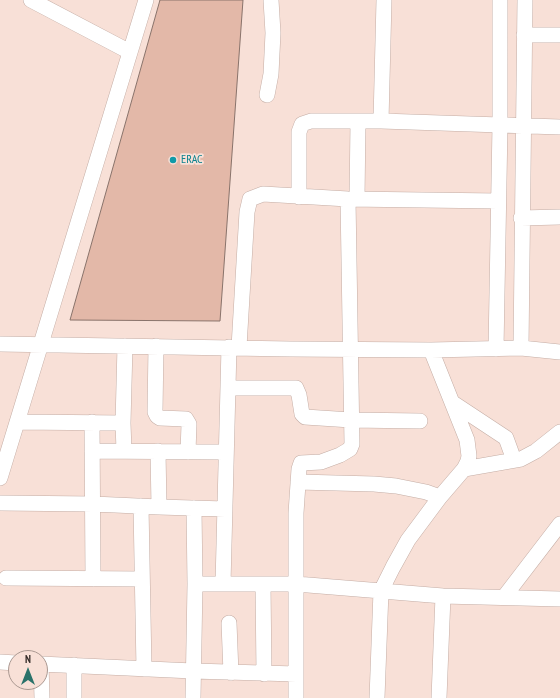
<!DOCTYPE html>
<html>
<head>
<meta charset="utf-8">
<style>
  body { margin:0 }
  #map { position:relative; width:560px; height:698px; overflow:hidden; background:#f8e0d7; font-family:"PT Sans Narrow",sans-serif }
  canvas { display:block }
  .north { position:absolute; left:8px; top:650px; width:40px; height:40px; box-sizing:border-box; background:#f8e0d7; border:1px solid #aa9891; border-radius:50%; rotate:0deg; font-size:11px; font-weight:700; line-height:16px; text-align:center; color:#342b28 }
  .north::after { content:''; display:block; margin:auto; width:14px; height:18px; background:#2a726a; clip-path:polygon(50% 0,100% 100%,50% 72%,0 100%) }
</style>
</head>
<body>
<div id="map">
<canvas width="560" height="698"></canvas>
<div class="north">N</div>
</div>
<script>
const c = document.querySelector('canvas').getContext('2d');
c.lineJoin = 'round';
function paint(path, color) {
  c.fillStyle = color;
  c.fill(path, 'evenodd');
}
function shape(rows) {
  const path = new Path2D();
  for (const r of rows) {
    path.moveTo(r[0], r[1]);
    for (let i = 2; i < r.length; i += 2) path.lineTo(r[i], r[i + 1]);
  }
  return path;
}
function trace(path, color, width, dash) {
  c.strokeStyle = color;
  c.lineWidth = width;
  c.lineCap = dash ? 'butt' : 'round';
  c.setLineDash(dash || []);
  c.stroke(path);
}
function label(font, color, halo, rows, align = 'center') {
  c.font = font + ' "PT Sans Narrow",sans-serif';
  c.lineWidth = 3.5;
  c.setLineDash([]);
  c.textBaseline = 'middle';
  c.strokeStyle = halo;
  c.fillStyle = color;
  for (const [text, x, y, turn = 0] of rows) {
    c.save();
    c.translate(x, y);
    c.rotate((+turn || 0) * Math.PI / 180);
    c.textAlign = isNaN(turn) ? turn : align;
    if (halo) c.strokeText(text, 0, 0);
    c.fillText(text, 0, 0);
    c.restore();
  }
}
const building = shape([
  [160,0,243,0,220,321,70,320,160,0]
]);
paint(building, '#e3b8a8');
trace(building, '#89736b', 1);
const minor = shape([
  [31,0,130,52],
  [524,35,560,35],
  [267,95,271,74,273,33,271,0],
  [381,121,384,0],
  [299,197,299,132,302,124,311,121,381,121,560,127],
  [357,199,358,122],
  [521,218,560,217],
  [0,344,290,349,431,350,521,348,560,352],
  [156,346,155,412,157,416,160,418,186,419,189,424,188,452],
  [239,347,247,212,250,199,263,194,348,199,498,201],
  [521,348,525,0],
  [496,349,500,125,500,0],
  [228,388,296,388,299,395,302,414,305,417,351,420,420,421],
  [453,403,506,438,514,460],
  [17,422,123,423,125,346],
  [92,422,93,579],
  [123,423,124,451],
  [92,451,226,452],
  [158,451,159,507],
  [464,469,521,459,536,451,560,432],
  [0,478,146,0],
  [298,482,374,484,396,486,426,492,440,497],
  [0,503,93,504,159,507,225,509],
  [141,506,144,669],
  [6,578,142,579],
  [195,584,296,584,443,596,560,599],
  [223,584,229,347],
  [263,584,264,674],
  [504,597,560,524],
  [229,623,231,673],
  [0,662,16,663],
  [40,664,193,671,296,674],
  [41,664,42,698],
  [74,665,74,698],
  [193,698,195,584,194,508],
  [296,698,296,513,299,469,301,463,321,462,340,455,350,449,352,444,348,199],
  [377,698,381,591,393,567,408,540,440,497,464,469,468,461,469,456,467,440,431,350],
  [439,698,443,596]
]);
trace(minor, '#c4ada5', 16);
trace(minor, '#fff', 15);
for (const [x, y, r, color] of [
  [173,160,4,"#0f9aa8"]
]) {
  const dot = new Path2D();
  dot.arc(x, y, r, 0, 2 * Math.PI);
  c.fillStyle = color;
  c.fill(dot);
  trace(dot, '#f8e0d7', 1.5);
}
label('12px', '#0d838f', '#f8e0d7', [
  ["ERAC",181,160]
], 'left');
</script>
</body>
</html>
